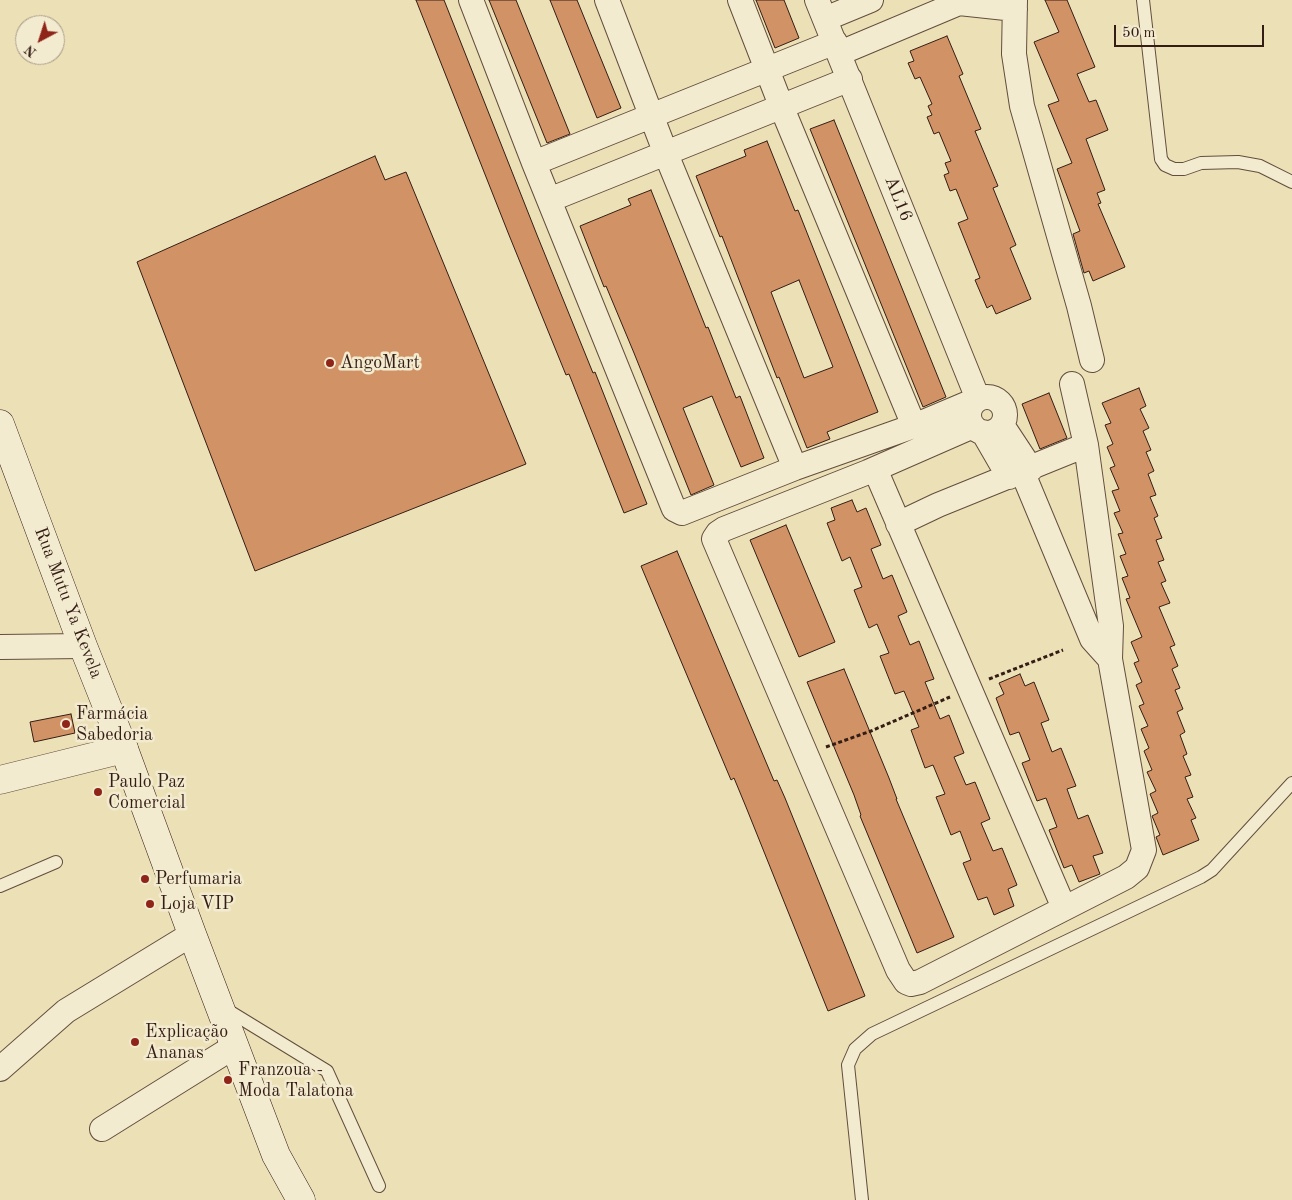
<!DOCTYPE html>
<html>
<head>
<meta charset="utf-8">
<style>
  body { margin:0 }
  #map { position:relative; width:1292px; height:1200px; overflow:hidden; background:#ece0b7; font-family:"Old Standard TT",serif }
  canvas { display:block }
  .north { position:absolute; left:15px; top:15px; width:50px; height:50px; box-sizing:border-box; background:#f3ebd0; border:1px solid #a79985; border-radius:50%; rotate:220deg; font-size:14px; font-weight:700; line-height:20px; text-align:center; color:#341d14 }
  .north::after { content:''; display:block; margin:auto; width:18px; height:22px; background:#8f2418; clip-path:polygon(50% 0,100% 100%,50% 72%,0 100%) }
  .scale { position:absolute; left:1114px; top:25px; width:150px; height:22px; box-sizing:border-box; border:2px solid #341d14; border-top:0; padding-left:6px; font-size:15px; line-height:18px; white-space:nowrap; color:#341d14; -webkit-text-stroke:4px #f3ebd0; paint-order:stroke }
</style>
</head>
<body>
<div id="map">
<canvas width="1292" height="1200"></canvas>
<div class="north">N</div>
<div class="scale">50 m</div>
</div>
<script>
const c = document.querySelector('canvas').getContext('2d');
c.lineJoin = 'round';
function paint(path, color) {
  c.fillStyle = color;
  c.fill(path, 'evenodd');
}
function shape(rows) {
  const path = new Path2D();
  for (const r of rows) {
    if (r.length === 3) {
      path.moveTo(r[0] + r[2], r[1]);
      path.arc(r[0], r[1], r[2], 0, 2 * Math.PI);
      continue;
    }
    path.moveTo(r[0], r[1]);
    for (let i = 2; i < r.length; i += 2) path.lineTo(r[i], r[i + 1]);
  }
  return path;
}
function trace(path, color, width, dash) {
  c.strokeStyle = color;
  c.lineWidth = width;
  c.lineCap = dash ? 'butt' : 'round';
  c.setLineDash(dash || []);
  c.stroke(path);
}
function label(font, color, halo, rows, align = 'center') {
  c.font = font + ' "Old Standard TT",serif';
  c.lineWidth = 5;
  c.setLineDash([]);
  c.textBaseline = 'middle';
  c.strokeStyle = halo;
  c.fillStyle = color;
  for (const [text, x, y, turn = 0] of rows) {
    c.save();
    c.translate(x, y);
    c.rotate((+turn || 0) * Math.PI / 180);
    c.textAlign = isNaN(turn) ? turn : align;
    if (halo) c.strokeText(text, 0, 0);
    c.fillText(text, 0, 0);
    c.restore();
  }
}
const building = shape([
  [416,0,444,0,537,235,593,373,595,372,647,504,624,513,569,374,566,375,509,235,416,0],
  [489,0,516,0,570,134,547,143,489,0],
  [550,0,577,0,621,108,597,118,550,0],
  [756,0,784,0,799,38,775,48,756,0],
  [1045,0,1067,0,1095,67,1077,74,1089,102,1096,100,1108,130,1086,139,1105,190,1097,193,1101,203,1098,204,1125,267,1093,281,1089,271,1084,273,1073,234,1080,231,1057,169,1072,163,1048,105,1059,101,1034,42,1059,32,1045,0],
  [947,36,963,74,959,76,981,129,975,131,998,186,993,188,1016,245,1010,248,1031,299,996,314,992,305,987,308,975,280,980,278,958,223,968,219,956,189,950,191,944,175,949,173,945,163,951,161,939,132,934,134,927,117,932,115,928,106,932,104,920,77,915,79,908,63,914,61,910,51,947,36],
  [834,120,946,397,923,407,810,129,834,120],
  [767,141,795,211,798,210,878,412,827,432,830,439,807,448,779,377,777,378,722,236,720,237,696,176,746,156,744,150,767,141],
  [799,280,833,367,804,378,771,292,799,280],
  [375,156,385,180,406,172,526,464,255,571,137,262,375,156],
  [651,190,706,328,708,327,736,398,740,396,764,458,741,467,712,396,683,408,714,485,691,495,634,353,606,286,604,287,580,226,631,205,628,199,651,190],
  [1139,388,1146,406,1140,409,1149,428,1143,431,1151,450,1146,452,1154,471,1148,474,1156,495,1150,497,1158,516,1154,518,1162,538,1156,540,1164,560,1158,562,1166,581,1161,583,1170,603,1159,607,1175,645,1170,647,1178,666,1172,669,1180,688,1175,690,1183,709,1177,712,1185,732,1180,735,1187,754,1183,756,1191,775,1185,777,1193,797,1187,799,1196,818,1191,820,1199,840,1163,855,1156,837,1160,835,1152,816,1158,813,1150,794,1156,791,1147,772,1152,770,1144,751,1149,748,1141,729,1148,726,1139,706,1144,704,1136,685,1142,682,1134,663,1139,661,1131,642,1142,637,1126,599,1130,598,1122,578,1128,576,1120,556,1126,554,1118,534,1123,533,1114,513,1120,511,1112,491,1119,489,1110,468,1115,466,1107,447,1113,444,1105,425,1111,423,1102,403,1139,388],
  [1049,393,1067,438,1040,449,1022,404,1049,393],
  [852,500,857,512,866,508,881,545,871,549,883,579,892,575,907,612,898,616,910,645,919,641,934,679,925,682,940,719,949,715,964,753,954,757,966,785,975,782,990,819,981,823,993,851,1002,848,1017,885,1008,889,1014,906,994,915,987,897,978,900,963,863,971,860,960,831,951,835,936,797,945,794,933,765,925,768,911,730,919,727,904,691,895,694,880,656,889,653,877,624,869,628,854,590,862,587,850,557,842,561,827,523,835,520,831,508,852,500],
  [786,525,835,642,799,657,750,540,786,525],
  [677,551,774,781,777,780,785,798,865,996,828,1011,746,807,734,778,731,780,641,566,677,551],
  [844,669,889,778,897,799,896,799,954,937,917,953,860,816,861,815,854,795,807,682,844,669],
  [1020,674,1025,686,1034,682,1049,720,1041,723,1052,752,1061,748,1076,786,1067,789,1078,819,1088,815,1103,853,1093,856,1100,874,1079,882,1072,865,1064,868,1049,830,1057,827,1046,798,1037,801,1022,763,1030,760,1019,732,1010,735,996,698,1004,694,999,683,1020,674],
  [71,714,75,733,34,742,30,722,71,714]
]);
paint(building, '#d19266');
trace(building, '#341d14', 1);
const service = shape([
  [1143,0,1161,159,1165,165,1174,169,1184,169,1201,163,1238,162,1260,166,1292,182],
  [0,886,56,862],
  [224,1008,327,1071,379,1186],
  [862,1200,848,1065,855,1049,872,1034,1201,877,1212,870,1292,783]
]);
const minor = shape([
  [471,0,534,163,674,509,682,513,795,468,914,426,978,399,817,0],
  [607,0,666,154,795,468],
  [740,0,782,108,914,426],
  [950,0,959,3,1015,9],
  [1015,0,1014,54,1022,106,1079,306,1092,360],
  [825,19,871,0],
  [840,53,959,3],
  [534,163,835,42],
  [549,200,850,79],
  [987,415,18],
  [1002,425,1031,469],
  [973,426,868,472,724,529,718,533,714,539,898,970,906,982,911,984,920,982,1126,877,1137,868,1144,850,1110,659,1111,626,1086,445,1072,384],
  [983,432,1009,477],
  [875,469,1064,908],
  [1022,471,1092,639,1110,659],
  [898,524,938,505,1086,445],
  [0,647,83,646],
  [0,1069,66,1011,192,934],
  [102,1129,235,1046]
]);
const tertiary = shape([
  [0,780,124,749]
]);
const secondary = shape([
  [0,424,83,646,124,749,192,934,276,1155,301,1200]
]);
trace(service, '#624e3d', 14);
trace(minor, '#624e3d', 26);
trace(tertiary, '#624e3d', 29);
trace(secondary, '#341d14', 29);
trace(shape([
  [989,679,1063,650],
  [826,747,871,731,950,697]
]), '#341d14', 3, [4, 2.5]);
trace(service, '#f3ebd0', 12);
trace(minor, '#f3ebd0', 24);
trace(tertiary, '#f3ebd0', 28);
trace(secondary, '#f3ebd0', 28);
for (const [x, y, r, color] of [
  [330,363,5,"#8f2418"],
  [66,724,5,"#8f2418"],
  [98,792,5,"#8f2418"],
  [145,879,5,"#8f2418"],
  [150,904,5,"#8f2418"],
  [135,1042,5,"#8f2418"],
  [228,1080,5,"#8f2418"]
]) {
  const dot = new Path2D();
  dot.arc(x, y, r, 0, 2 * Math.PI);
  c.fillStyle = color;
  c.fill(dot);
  trace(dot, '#f3ebd0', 2);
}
label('18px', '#341d14', '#f3ebd0', [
  ["AL16",898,199,68],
  ["Rua Mutu Ya Kevela",68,603,69]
]);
label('18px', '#341d14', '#f3ebd0', [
  ["AngoMart",340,363],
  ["Farmácia",76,714],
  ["Sabedoria",76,735],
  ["Paulo Paz",108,782],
  ["Comercial",108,803],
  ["Perfumaria",155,879],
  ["Loja VIP",160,904],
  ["Explicação",145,1032],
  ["Ananas",145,1053],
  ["Franzoua -",238,1070],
  ["Moda Talatona",238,1091]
], 'left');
</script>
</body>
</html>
